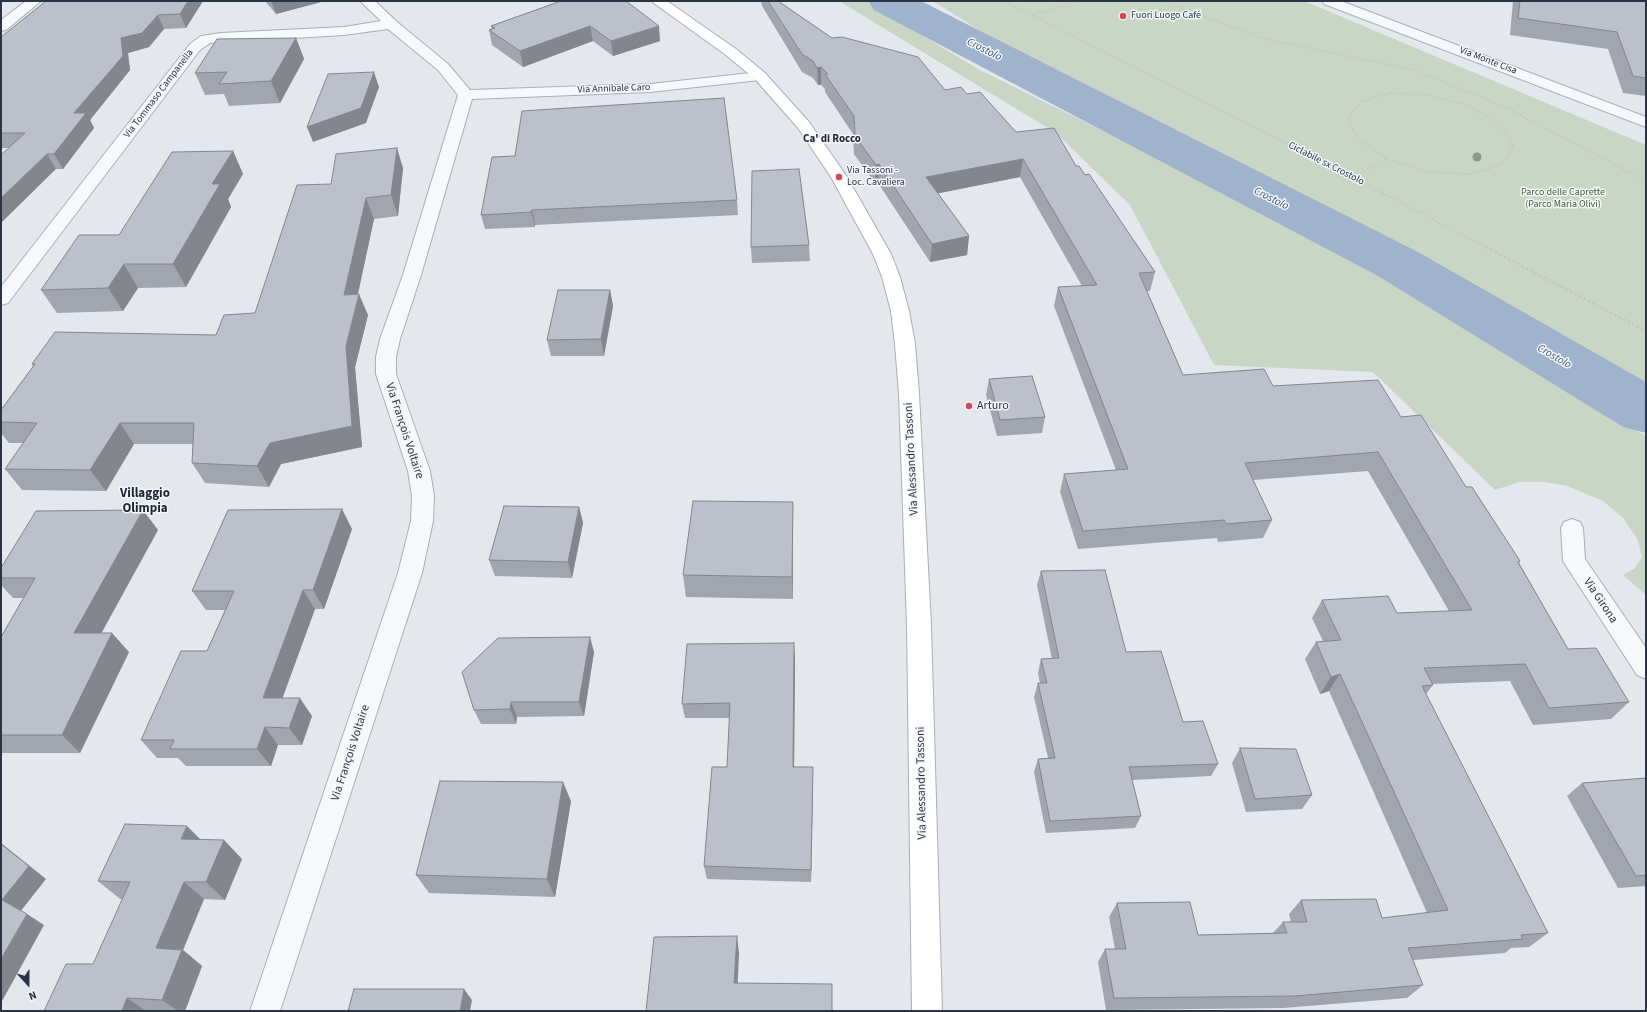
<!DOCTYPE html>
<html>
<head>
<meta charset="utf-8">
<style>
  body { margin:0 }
  #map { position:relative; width:1647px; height:1012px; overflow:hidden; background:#e4e7ec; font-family:"Source Sans 3",sans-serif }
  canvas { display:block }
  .frame { position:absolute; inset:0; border:2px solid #2b3445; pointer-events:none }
  .north { position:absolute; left:8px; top:964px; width:40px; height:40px; -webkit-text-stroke:3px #f4f6f9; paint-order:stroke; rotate:159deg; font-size:11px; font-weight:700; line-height:16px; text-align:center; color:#2b3445 }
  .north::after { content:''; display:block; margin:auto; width:14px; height:18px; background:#2b3445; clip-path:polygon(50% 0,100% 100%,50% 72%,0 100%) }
</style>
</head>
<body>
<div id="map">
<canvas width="1647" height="1012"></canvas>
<div class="frame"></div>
<div class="north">N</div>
</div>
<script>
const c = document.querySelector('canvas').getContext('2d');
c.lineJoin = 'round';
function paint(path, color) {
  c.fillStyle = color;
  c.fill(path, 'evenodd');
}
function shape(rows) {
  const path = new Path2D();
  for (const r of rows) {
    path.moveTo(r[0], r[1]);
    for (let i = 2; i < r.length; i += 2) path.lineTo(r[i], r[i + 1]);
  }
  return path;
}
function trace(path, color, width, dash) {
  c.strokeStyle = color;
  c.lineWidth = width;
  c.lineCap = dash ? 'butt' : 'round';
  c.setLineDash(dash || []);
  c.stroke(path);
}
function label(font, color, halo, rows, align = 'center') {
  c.font = font + ' "Source Sans 3",sans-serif';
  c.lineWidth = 3;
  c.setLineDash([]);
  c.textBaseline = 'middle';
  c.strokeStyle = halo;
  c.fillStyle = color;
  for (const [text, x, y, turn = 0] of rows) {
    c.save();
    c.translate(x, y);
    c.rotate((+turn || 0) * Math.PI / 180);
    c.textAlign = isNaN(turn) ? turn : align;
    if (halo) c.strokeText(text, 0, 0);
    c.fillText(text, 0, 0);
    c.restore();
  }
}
paint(shape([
  [839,1,865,1,978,69,1123,141,1385,279,1646,436,1646,595,1623,575,1634,569,1642,557,1638,540,1623,518,1603,501,1567,486,1545,482,1519,482,1495,490,1373,372,1214,365,1130,205,1056,133],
  [933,1,1304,1,1646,145,1646,396,1049,74]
]), '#c9d6c5');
paint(shape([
  [868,1,921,1,1418,252,1646,382,1646,433,1623,427,1378,276,874,10,868,1]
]), '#9fb4cc');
const street = shape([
  [26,1,41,1,6,30,1,31,1,20,26,1],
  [360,1,375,1,396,21,448,64,470,90,650,84,760,72,765,73,767,76,765,79,760,80,650,92,472,99,421,275,400,339,396,357,396,374,430,471,434,496,433,521,422,573,280,1011,250,1011,398,573,411,521,412,496,408,471,376,374,376,357,380,339,403,275,458,95,438,70,388,29,344,35,210,43,200,50,8,303,1,305,1,287,190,44,201,36,221,33,344,27,381,21,360,1],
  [1322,1,1341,1,1646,117,1646,127,1324,4,1322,1],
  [1572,519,1580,522,1583,528,1585,559,1646,648,1646,679,1637,675,1563,561,1561,528,1564,522,1572,519]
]);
const secondary = shape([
  [651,1,667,1,736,49,765,73,809,122,847,177,891,254,900,277,909,311,915,344,919,394,931,625,942,1011,912,1011,907,625,899,394,895,344,891,311,882,277,873,254,831,177,798,128,755,79,726,55,651,1]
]);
trace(street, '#a9aeb7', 2);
trace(secondary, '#a9aeb7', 2);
trace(shape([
  [1004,1,1319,160,1488,248],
  [1163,1,1264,39,1412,69,1503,106,1646,181],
  [1032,15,1079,1],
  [1390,93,1429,95,1469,106,1500,125,1513,146,1503,164,1472,174,1429,172,1387,159,1358,139,1348,118,1360,102,1390,93],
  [1353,178,1387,159]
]), '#c2c5cb', 1.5, [2, 2]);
trace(shape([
  [1486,247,1646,331]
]), '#c2c5cb', 2.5, [2.5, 2.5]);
paint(street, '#f7f8fa');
paint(secondary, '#fff');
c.fillStyle = '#899d89';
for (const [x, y] of [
  [1477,157]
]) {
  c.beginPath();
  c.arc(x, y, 4.5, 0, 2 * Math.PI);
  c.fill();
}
paint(shape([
  [203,1,186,28,164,29,149,47,128,53,130,70,90,120,94,128,63,169,56,169,8,148,1,148,1,37],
  [265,1,320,1,321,2,276,14],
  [561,1,660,41,613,56,593,41,523,67,492,45,489,30,492,30,491,26],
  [761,1,778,1,832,38,945,90,967,94,1016,132,1076,166,1085,175,1155,272,1150,291,1147,291,1183,375,1273,386,1401,417,1466,487,1520,561,1519,563,1568,649,1629,702,1611,719,1533,725,1510,681,1432,684,1433,685,1426,694,1548,933,1529,947,1511,948,1505,953,1413,960,1423,985,1407,998,1283,1008,1106,1010,1098,962,1105,949,1115,949,1109,917,1117,903,1198,935,1273,933,1283,922,1291,922,1289,914,1301,900,1382,918,1427,913,1329,691,1320,694,1305,659,1316,642,1323,641,1312,618,1322,600,1397,613,1449,611,1368,471,1253,480,1272,520,1263,538,1218,542,1217,538,1078,549,1060,492,1064,474,1116,470,1054,306,1058,287,1082,286,1020,177,938,193,969,236,967,255,930,262,878,183,875,183,854,154,853,134,825,92,825,89,821,85,818,85,813,78,802,72,762,6],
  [1513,1,1646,1,1646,96,1623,93,1608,49,1510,35],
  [296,38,304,59,280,103,229,106,224,94,205,95,195,73],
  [233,151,243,174,228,199,231,207,186,287,138,288,123,311,57,313,41,290,119,235],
  [492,157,737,200,738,215,535,225,535,227,485,229,481,215],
  [403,168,398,216,374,219,358,294,368,315,355,367,362,447,281,464,269,487,205,483,192,463,193,444,134,444,106,491,22,490,5,469,23,443,9,443,1,433,1,410,33,366,32,364,216,335,255,313,331,184],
  [809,245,810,261,752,263,751,247],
  [610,290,613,306,604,356,551,356,547,340],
  [989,379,1045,417,1042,433,997,436,986,395],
  [793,502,793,599,686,597,683,575],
  [579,507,583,523,572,578,495,576,489,560],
  [352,529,324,609,315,609,282,698,312,716,302,745,278,745,271,766,186,766,178,758,157,758,141,740,207,651,225,610,206,610,192,591],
  [158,530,101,633,129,652,80,753,1,753,1,637,24,598,13,598,1,585,1,568],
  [1041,571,1126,652,1218,764,1211,776,1132,780,1141,816,1135,828,1046,833,1034,772,1038,759,1048,758,1034,697,1038,683,1040,683,1038,673,1041,659,1052,659,1037,585],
  [594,652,584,716,517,717,516,724,481,724,474,710],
  [795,658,794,767,813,781,811,882,707,879,704,866,727,767,730,718,685,718,682,704],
  [1240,748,1312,795,1302,809,1246,812,1232,763],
  [1646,778,1646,886,1618,888,1567,796,1582,783],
  [571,801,555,897,429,893,416,875],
  [200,840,242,859,225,900,204,899,183,950,202,966,185,1011,44,1011,93,964,123,899,120,899,98,881]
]), '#a1a5ae');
paint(shape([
  [188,1,203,1,186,28,180,14],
  [271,1,320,1,321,2,276,14],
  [158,15,164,29,149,47,128,53,130,70,90,120,94,128,63,169,54,154,74,113,121,38],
  [590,26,593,41,523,67,520,51],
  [659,26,660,41,613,56,611,41],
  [296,38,304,59,280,103,271,81],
  [821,67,821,85,818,85,817,68],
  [374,72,379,87,366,123,313,142,307,127],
  [397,148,403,168,398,216,391,195],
  [233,151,243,174,228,199,231,207,186,287,173,264,212,184],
  [47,154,56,169,1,223,1,198],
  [1023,159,1020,177,925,196,926,177],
  [879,164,878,183,875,183,876,165],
  [366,198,374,219,353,316,344,295],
  [532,210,535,225,535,227,531,212],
  [969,236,967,255,930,262,932,244],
  [124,264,138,288,123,311,108,288],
  [610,290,613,306,604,356,601,339],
  [359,294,368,315,355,367,362,447,281,464,269,487,257,466,270,443,346,346],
  [120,423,134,444,106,491,90,470],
  [793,502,793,599,792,577],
  [579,507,583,523,572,578,568,562],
  [342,509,352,529,324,609,313,590],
  [143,510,158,530,91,652,74,633],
  [303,590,315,609,276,716,263,698],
  [112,633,129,652,80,753,62,735],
  [590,637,594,652,584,716,579,702],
  [794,643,795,658,794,781,793,767],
  [1340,674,1329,691,1320,694,1331,677],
  [300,698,312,716,302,745,289,728],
  [511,702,517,717,516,724,510,709],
  [265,727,278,745,271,766,257,749],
  [813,767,813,781,811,882,811,870],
  [563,782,571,801,555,897,547,879],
  [187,826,206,845,181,839],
  [224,840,242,859,225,900,206,882],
  [1,843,46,879,20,912,2,900],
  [184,882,204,899,183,950,202,966,185,1011,178,1011,162,1000,156,948],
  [27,914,44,925,1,1003,1,959],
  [737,936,739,953,737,999,734,983],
  [464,989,472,1000,470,1011,460,1011],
  [127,998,146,1011,122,1011]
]), '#83868d');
const building = shape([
  [46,1,188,1,180,14,158,15,142,33,121,38,123,56,74,113,86,113,54,154,47,154,1,198,1,155,25,133,1,133,1,37,46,1],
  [561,1,626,1,659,26,611,41,590,26,520,51,489,30,495,28,491,26,561,1],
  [768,1,778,1,832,38,842,37,918,57,945,90,961,87,967,94,980,92,1016,132,1054,128,1076,166,1079,166,1085,175,1089,174,1155,272,1139,273,1183,375,1264,369,1273,386,1378,380,1401,417,1421,415,1466,487,1472,487,1520,561,1518,562,1568,649,1596,648,1629,702,1549,708,1525,664,1424,668,1433,685,1422,686,1548,933,1521,935,1523,939,1408,948,1423,985,1295,996,1114,998,1105,949,1126,949,1117,903,1190,902,1198,935,1287,933,1283,922,1307,922,1301,900,1376,899,1382,918,1448,910,1340,674,1331,677,1316,642,1341,640,1322,600,1388,596,1397,613,1472,610,1378,452,1245,463,1272,520,1226,524,1224,520,1083,531,1064,474,1128,469,1058,287,1097,285,1023,159,926,177,969,236,932,244,879,164,876,165,855,136,854,116,825,74,828,74,821,67,817,68,813,61,802,54,768,1],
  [1520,1,1646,1,1646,78,1633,76,1617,32,1518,18,1520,1],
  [296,38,271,81,219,84,227,72,195,73,217,39,296,38],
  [374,72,361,108,307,127,328,74,374,72],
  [724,98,737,200,532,210,531,212,481,215,492,157,515,156,522,111,724,98],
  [397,148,391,195,366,198,344,295,359,294,346,346,352,426,270,443,257,466,192,463,194,423,120,423,90,470,5,469,37,423,1,422,1,410,35,364,32,364,55,332,216,335,224,315,255,313,297,185,331,184,336,154,397,148],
  [233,151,212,184,220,184,173,264,124,264,108,288,41,290,79,235,119,235,172,152,233,151],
  [799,169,809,245,751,247,752,171,799,169],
  [558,290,610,290,601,339,547,340,558,290],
  [1032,376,1045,417,1000,420,989,379,1032,376],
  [693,501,793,502,792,577,683,575,693,501],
  [504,506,579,507,568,562,489,560,504,506],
  [342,509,313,590,303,590,263,698,300,698,289,728,265,727,257,749,170,749,174,740,141,740,181,651,207,651,234,591,192,591,228,510,342,509],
  [143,510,74,633,112,633,62,735,1,735,1,637,35,578,1,578,1,568,36,511,143,510],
  [1105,570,1126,652,1161,651,1183,722,1203,721,1218,764,1129,767,1141,816,1050,821,1038,759,1055,758,1038,683,1047,683,1041,659,1059,658,1041,571,1105,570],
  [590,637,579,702,511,702,510,709,474,710,462,672,498,638,590,637],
  [794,643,793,767,813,767,811,870,704,866,712,767,727,767,730,703,682,704,687,644,794,643],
  [1240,748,1296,749,1312,795,1255,799,1240,748],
  [1646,778,1646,875,1636,876,1582,783,1646,778],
  [440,781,563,782,547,879,416,875,440,781],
  [125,824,187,826,181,839,224,840,206,882,184,882,156,948,182,950,162,1000,127,998,122,1011,44,1011,66,964,93,964,130,882,98,881,125,824],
  [1,844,29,866,2,900,27,914,1,959,1,844],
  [737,936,734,983,832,984,832,1011,646,1011,654,937,737,936],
  [354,989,464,989,460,1011,348,1011,354,989]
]);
paint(building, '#bbc0ca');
trace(building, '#83868d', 1);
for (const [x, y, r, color] of [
  [1123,16,4,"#d1495b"],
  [839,177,4,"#d1495b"],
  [969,406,4,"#d1495b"]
]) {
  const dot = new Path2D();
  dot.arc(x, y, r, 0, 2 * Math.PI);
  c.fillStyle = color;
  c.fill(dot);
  trace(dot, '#f4f6f9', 1.5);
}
label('10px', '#2b3445', '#f4f6f9', [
  ["Fuori Luogo Café",1131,16],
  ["Via Tassoni -",847,171],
  ["Loc. Cavaliera",847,183]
], 'left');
label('10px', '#2b3445', '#f4f6f9', [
  ["Via Monte Cisa",1488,61,21],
  ["Via Annibale Caro",614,89,-2],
  ["Via Tommaso Campanella",159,94,-53],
  ["Ciclabile sx Crostolo",1326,164,27]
]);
label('10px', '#3f6138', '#f4f6f9', [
  ["Parco delle Caprette",1563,193],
  ["(Parco Maria Olivi)",1563,205]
]);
label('italic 11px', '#34527a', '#f4f6f9', [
  ["Crostolo",984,50,27],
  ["Crostolo",1271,199,27],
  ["Crostolo",1554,357,30]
]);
label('bold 11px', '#1d2536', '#f4f6f9', [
  ["Ca' di Rocco",832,140]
]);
label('12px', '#2b3445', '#f4f6f9', [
  ["Arturo",977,406]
], 'left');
label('12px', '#2b3445', '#f4f6f9', [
  ["Via François Voltaire",404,431,72],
  ["Via Alessandro Tassoni",912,459,-93],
  ["Via Girona",1600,601,56],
  ["Via François Voltaire",351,753,-72],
  ["Via Alessandro Tassoni",922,783,-91]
]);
label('bold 13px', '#1d2536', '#f4f6f9', [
  ["Villaggio",145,494],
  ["Olimpia",145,509]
]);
</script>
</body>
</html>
